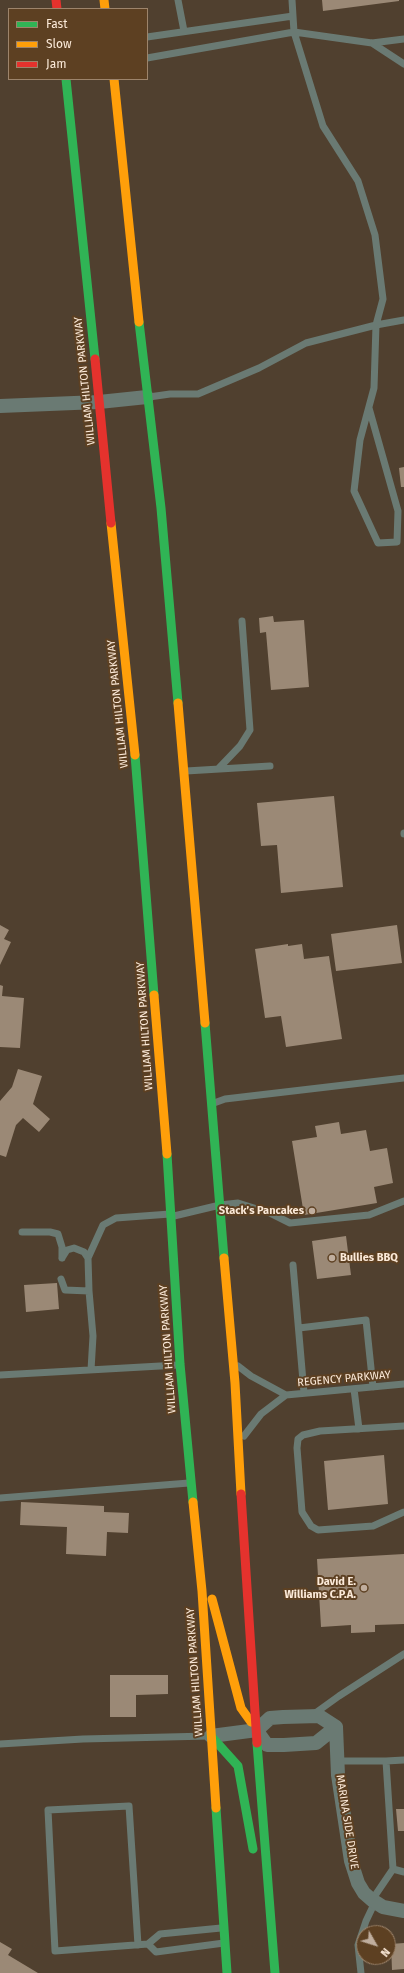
<!DOCTYPE html>
<html>
<head>
<meta charset="utf-8">
<style>
  body { margin:0 }
  #map { position:relative; width:404px; height:1973px; overflow:hidden; background:#50402f; font-family:"Fira Sans",sans-serif }
  canvas { display:block }
  .legend { position:absolute; left:8px; top:8px; width:140px; height:72px; box-sizing:border-box; background:#5d4022; border:1px solid #9d846b; margin:0; padding:5px 7px; list-style:none; font-size:12px; color:#fcead9 }
  .legend li { display:flex; align-items:center; gap:8px; height:20px }
  .legend b { width:20px; border:1px solid #9d846b }
  .north { position:absolute; left:356px; top:1925px; width:40px; height:40px; box-sizing:border-box; background:#5d4022; border:1px solid #9d846b; border-radius:50%; rotate:129deg; font-size:11px; font-weight:700; line-height:16px; text-align:center; color:#fcead9 }
  .north::after { content:''; display:block; margin:auto; width:14px; height:18px; background:#c0ae9e; clip-path:polygon(50% 0,100% 100%,50% 72%,0 100%) }
</style>
</head>
<body>
<div id="map">
<canvas width="404" height="1973"></canvas>
<ul class="legend">
<li><b style="height:5px;background:#30b455"></b>Fast</li>
<li><b style="height:5px;background:#ff9f0a"></b>Slow</li>
<li><b style="height:5px;background:#e5322d"></b>Jam</li>
</ul>
<div class="north">N</div>
</div>
<script>
const c = document.querySelector('canvas').getContext('2d');
c.lineJoin = 'round';
function paint(path, color) {
  c.fillStyle = color;
  c.fill(path, 'evenodd');
}
function shape(rows) {
  const path = new Path2D();
  for (const r of rows) {
    path.moveTo(r[0], r[1]);
    for (let i = 2; i < r.length; i += 2) path.lineTo(r[i], r[i + 1]);
  }
  return path;
}
function trace(path, color, width, dash) {
  c.strokeStyle = color;
  c.lineWidth = width;
  c.lineCap = dash ? 'butt' : 'round';
  c.setLineDash(dash || []);
  c.stroke(path);
}
function label(font, color, halo, rows, align = 'center') {
  c.font = font + ' "Fira Sans",sans-serif';
  c.lineWidth = 4;
  c.setLineDash([]);
  c.textBaseline = 'middle';
  c.strokeStyle = halo;
  c.fillStyle = color;
  for (const [text, x, y, turn = 0] of rows) {
    c.save();
    c.translate(x, y);
    c.rotate((+turn || 0) * Math.PI / 180);
    c.textAlign = isNaN(turn) ? turn : align;
    if (halo) c.strokeText(text, 0, 0);
    c.fillText(text, 0, 0);
    c.restore();
  }
}
paint(shape([
  [322,0,399,0,399,1,323,11],
  [404,467,404,487,401,487,399,468],
  [273,616,274,622,304,620,309,687,271,690,266,632,260,633,259,618],
  [334,796,343,887,281,893,277,845,261,846,257,803],
  [0,925,9,930,4,939,11,942,0,965],
  [397,925,402,963,336,971,331,934],
  [288,944,288,946,302,944,304,959,329,956,342,1039,286,1047,281,1016,265,1018,255,949],
  [0,985,3,986,2,996,24,998,20,1048,0,1047],
  [18,1069,42,1076,33,1104,50,1119,39,1132,23,1118,16,1125,6,1157,0,1155,0,1101,12,1087],
  [339,1122,341,1134,366,1130,370,1151,387,1148,393,1183,374,1187,377,1203,304,1215,292,1141,317,1137,315,1126],
  [346,1236,351,1275,317,1279,312,1241],
  [57,1283,59,1309,26,1312,24,1285],
  [384,1455,388,1504,328,1510,324,1461],
  [21,1502,104,1506,104,1512,129,1513,128,1533,107,1532,106,1556,66,1554,67,1527,20,1525],
  [404,1554,404,1624,375,1625,375,1632,351,1633,351,1625,321,1627,317,1559],
  [110,1675,168,1675,168,1694,136,1695,136,1717,110,1717],
  [396,1809,404,1809,404,1831,398,1831],
  [0,1942,12,1949,8,1955,38,1973,0,1973],
  [404,1943,404,1969,392,1970,391,1944]
]), '#9b8976');
trace(shape([
  [178,0,184,31],
  [147,37,293,16],
  [372,43,404,64],
  [147,58,294,32,372,43,404,39],
  [149,397,170,394,198,394,259,368,306,343,376,325,383,299,375,235,358,181,323,126,294,32,292,0],
  [369,408,398,511,397,542,378,543,354,491,360,440,374,388,376,325,404,320],
  [218,769,240,746,250,730,242,621],
  [186,771,270,766],
  [404,833,404,834],
  [214,1103,225,1099,404,1078],
  [174,1216,220,1205,238,1203,270,1213,290,1223,369,1215,404,1201],
  [22,1232,50,1232,58,1234,62,1247,62,1258],
  [62,1258,67,1250,74,1248,84,1252,88,1258],
  [293,1265,304,1393],
  [61,1279,65,1290,89,1291,88,1258,103,1225,116,1218,170,1214],
  [89,1291,93,1336,91,1370],
  [299,1328,366,1320,373,1387],
  [238,1366,251,1376,286,1395,261,1414,244,1436],
  [0,1375,178,1365],
  [354,1389,359,1429],
  [286,1395,404,1384],
  [404,1426,320,1431,303,1435,298,1439,297,1448,302,1512,311,1526,318,1530,373,1526,404,1512],
  [0,1498,189,1483],
  [314,1714,339,1696,404,1654],
  [0,1744,83,1739,209,1736],
  [337,1761,386,1761],
  [393,1869,404,1872],
  [372,1900,393,1869,386,1761,404,1760],
  [148,1944,156,1952,224,1943],
  [138,1945,129,1806,48,1810,55,1951,148,1944,160,1934,221,1928],
  [361,1973,358,1945,366,1921,375,1902]
]), '#6a7a73', 7);
trace(shape([
  [0,406,99,402,147,397],
  [336,1727,338,1775,351,1861,358,1883,364,1893,372,1900,383,1907,404,1911],
  [257,1731,267,1745,284,1745,316,1743,336,1727],
  [211,1736,257,1730,270,1718,283,1717,319,1716,336,1727]
]), '#6a7a73', 14);
trace(shape([
  [66,79,95,359],
  [139,322,161,508,178,703],
  [135,755,154,995],
  [205,1023,224,1258],
  [167,1154,180,1364,193,1502],
  [211,1736,238,1766,253,1849],
  [257,1743,275,1973],
  [216,1808,227,1973]
]), '#30b455', 9);
trace(shape([
  [104,0,105,9],
  [114,79,139,322],
  [111,523,135,755],
  [178,703,205,1023],
  [154,995,167,1154],
  [224,1258,235,1383,241,1494],
  [193,1502,202,1591,216,1808],
  [212,1599,241,1708,251,1722]
]), '#ff9f0a', 9);
trace(shape([
  [56,0,57,9],
  [95,359,111,523],
  [241,1494,257,1743]
]), '#e5322d', 9);
for (const [x, y, r, color] of [
  [312,1211,4,"#c0ae9e"],
  [332,1258,4,"#c0ae9e"],
  [364,1588,4,"#c0ae9e"]
]) {
  const dot = new Path2D();
  dot.arc(x, y, r, 0, 2 * Math.PI);
  c.fillStyle = color;
  c.fill(dot);
  trace(dot, '#5d4022', 1.5);
}
label('11px', '#fcead9', '#5d4022', [
  ["WILLIAM HILTON PARKWAY",85,381,-96],
  ["WILLIAM HILTON PARKWAY",118,704,-96],
  ["WILLIAM HILTON PARKWAY",145,1026,-94],
  ["WILLIAM HILTON PARKWAY",168,1349,-94],
  ["REGENCY PARKWAY",344,1379,-5],
  ["WILLIAM HILTON PARKWAY",195,1672,-94],
  ["MARINA SIDE DRIVE",347,1822,81]
]);
label('bold 11px', '#fcead9', '#5d4022', [
  ["Stack’s Pancakes",304,1211],
  ["Bullies BBQ",340,1258,"left"],
  ["David E.",356,1582],
  ["Williams C.P.A.",356,1595]
], 'right');
</script>
</body>
</html>
